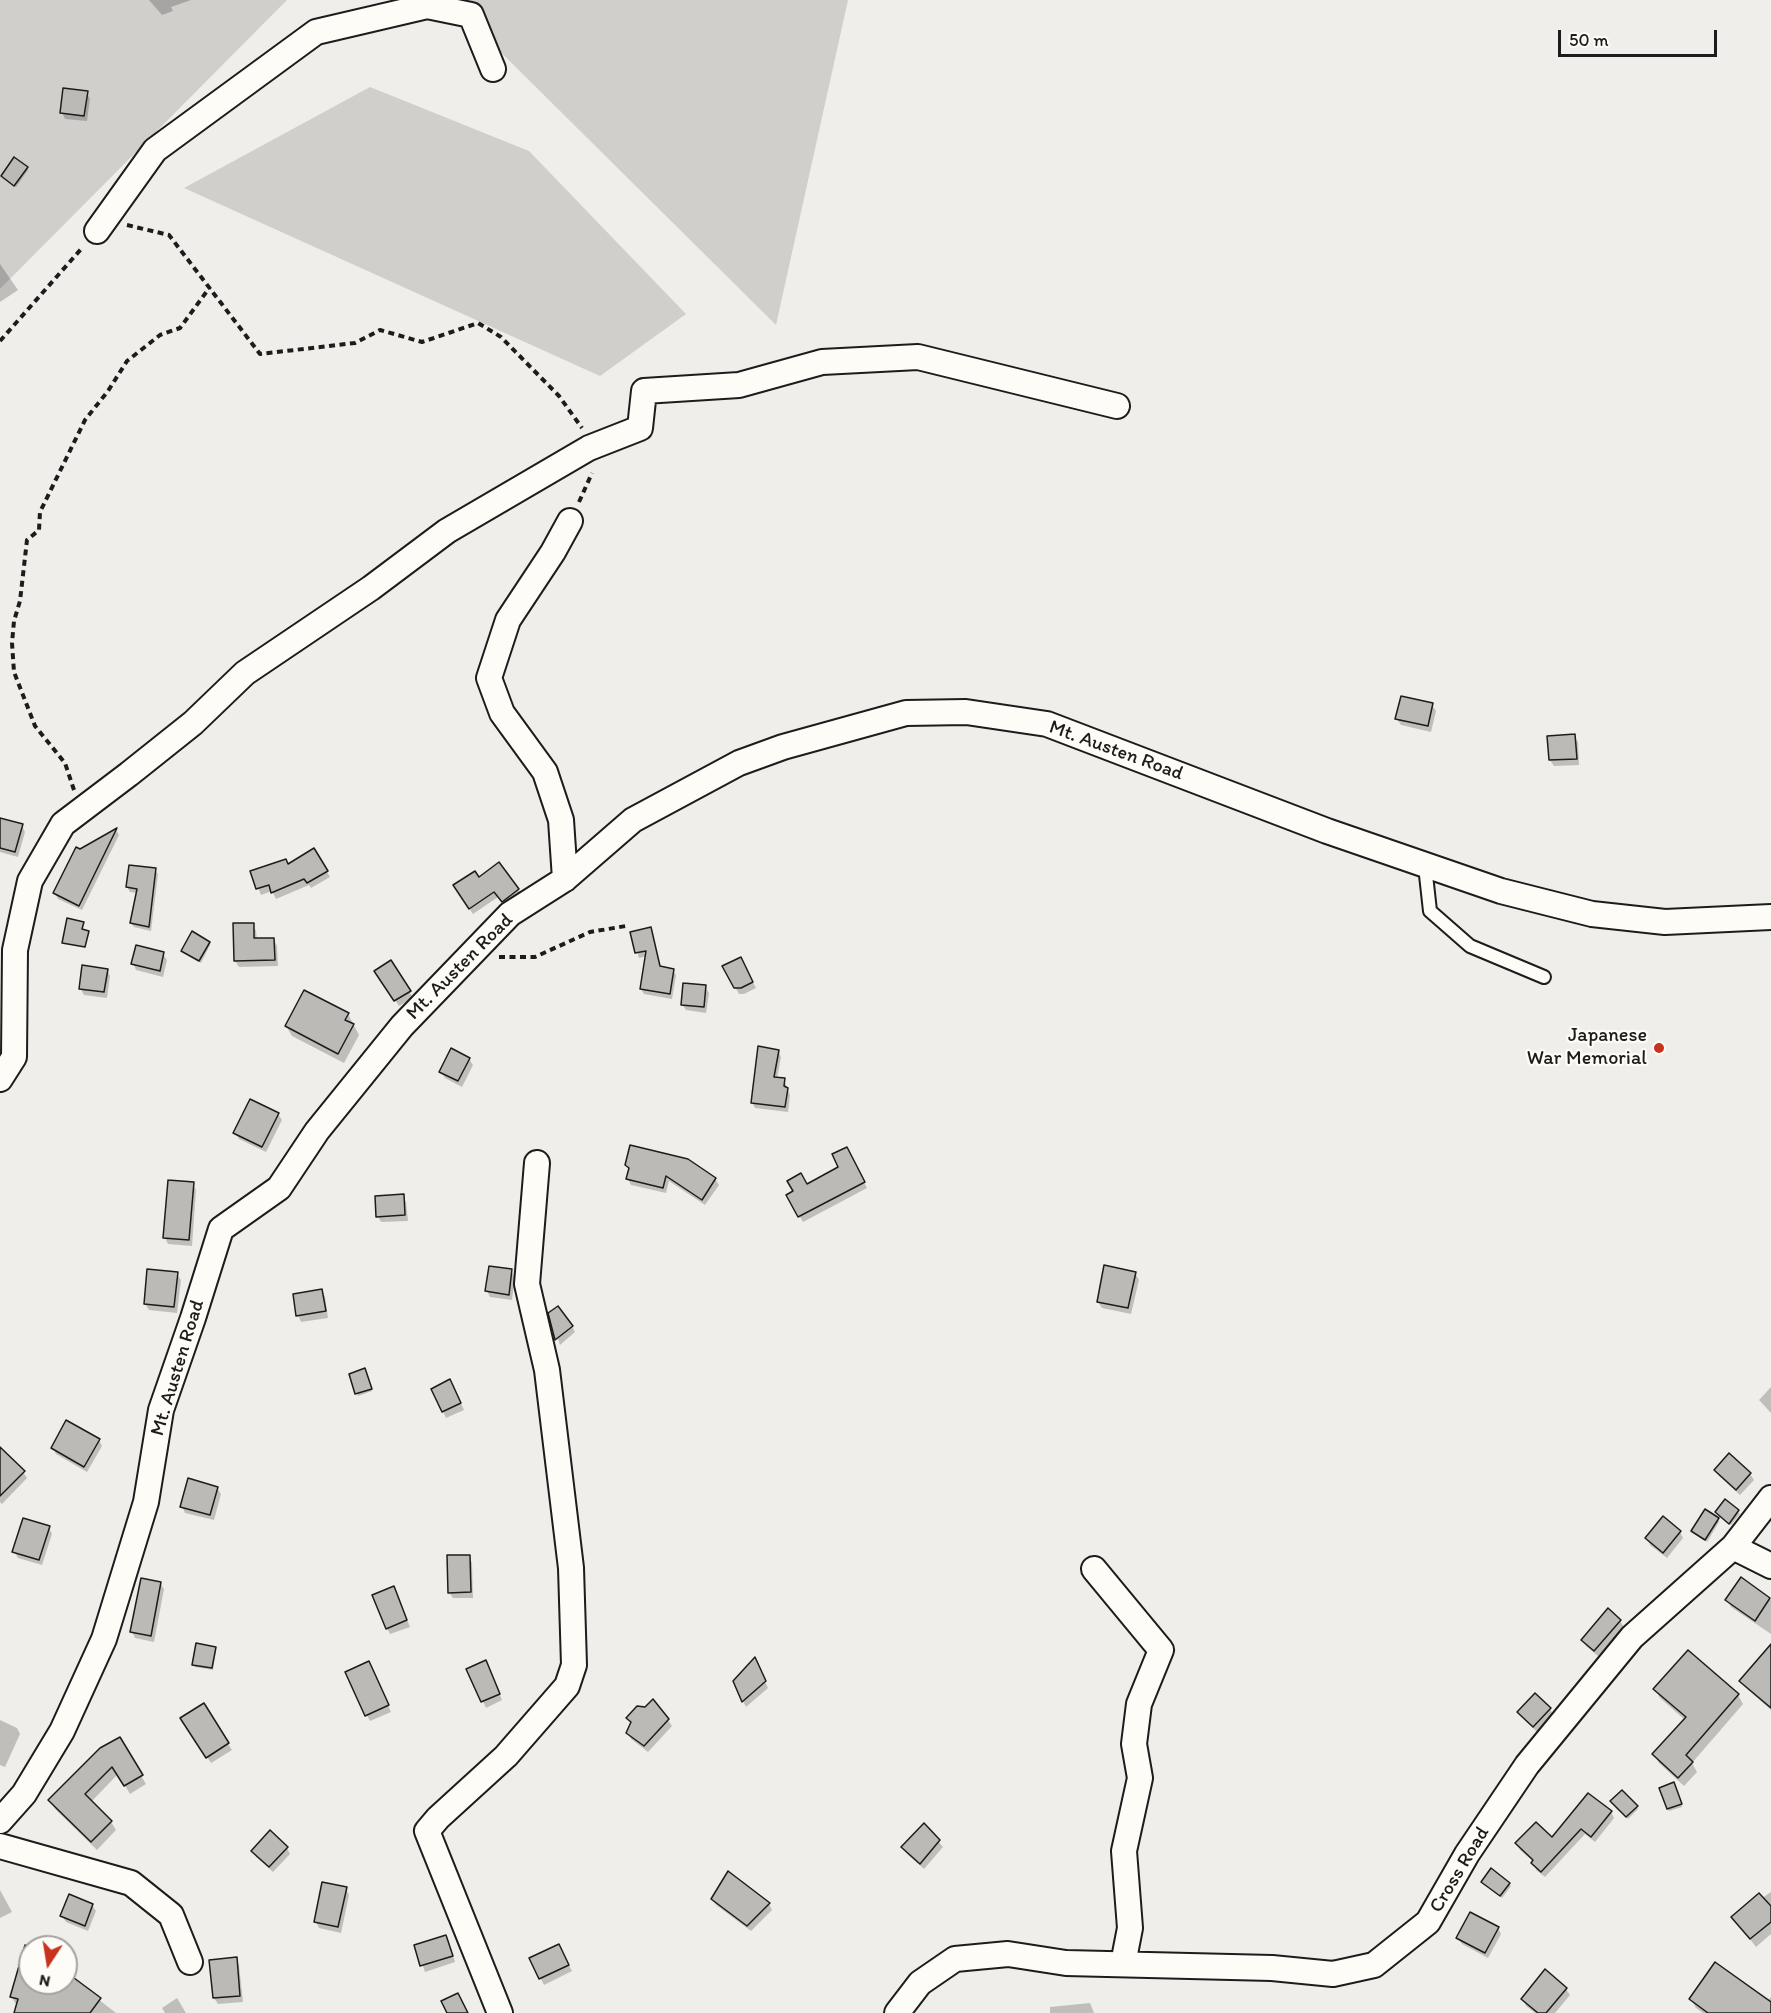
<!DOCTYPE html>
<html>
<head>
<meta charset="utf-8">
<style>
  body { margin:0 }
  #map { position:relative; width:1771px; height:2013px; overflow:hidden; background:#f0eeea; font-family:Itim,sans-serif }
  canvas { display:block }
  .north { position:absolute; left:18px; top:1935px; width:60px; height:60px; box-sizing:border-box; background:#fdfcf7; border:2px solid #a3a29f; border-radius:50%; rotate:192deg; font-size:16px; font-weight:700; line-height:24px; text-align:center; color:#1c1c1c }
  .north::after { content:''; display:block; margin:auto; width:21px; height:27px; background:#c8321e; clip-path:polygon(50% 0,100% 100%,50% 72%,0 100%) }
  .scale { position:absolute; left:1558px; top:30px; width:159px; height:27px; box-sizing:border-box; border:3px solid #1c1c1c; border-top:0; padding-left:8px; font-size:18px; line-height:21px; white-space:nowrap; color:#1c1c1c; -webkit-text-stroke:4px #fdfcf7; paint-order:stroke }
</style>
</head>
<body>
<div id="map">
<canvas width="1771" height="2013"></canvas>
<div class="north">N</div>
<div class="scale">50 m</div>
</div>
<script>
const c = document.querySelector('canvas').getContext('2d');
c.lineJoin = 'round';
function paint(path, color) {
  c.fillStyle = color;
  c.fill(path, 'evenodd');
}
function shape(rows) {
  const path = new Path2D();
  for (const r of rows) {
    path.moveTo(r[0], r[1]);
    for (let i = 2; i < r.length; i += 2) path.lineTo(r[i], r[i + 1]);
  }
  return path;
}
function trace(path, color, width, dash) {
  c.strokeStyle = color;
  c.lineWidth = width;
  c.lineCap = dash ? 'butt' : 'round';
  c.setLineDash(dash || []);
  c.stroke(path);
}
function label(font, color, halo, rows, align = 'center') {
  c.font = font + ' Itim,sans-serif';
  c.lineWidth = 4.5;
  c.setLineDash([]);
  c.textBaseline = 'middle';
  c.strokeStyle = halo;
  c.fillStyle = color;
  for (const [text, x, y, turn = 0] of rows) {
    c.save();
    c.translate(x, y);
    c.rotate((+turn || 0) * Math.PI / 180);
    c.textAlign = isNaN(turn) ? turn : align;
    if (halo) c.strokeText(text, 0, 0);
    c.fillText(text, 0, 0);
    c.restore();
  }
}
paint(shape([
  [0,0,287,0,0,289],
  [448,0,848,0,776,325],
  [370,87,529,151,686,314,600,376,184,188]
]), '#d0cfcc');
paint(shape([
  [149,0,191,0,171,7,173,11,162,15],
  [87,93,90,99,87,121,65,119,62,112],
  [27,168,28,170,16,187,2,176],
  [0,264,18,290,0,302],
  [1432,705,1436,711,1431,732,1401,725,1397,719],
  [1574,736,1578,742,1579,765,1554,766,1550,760],
  [0,820,22,826,25,832,18,857,0,852],
  [116,830,119,835,82,910,58,899,55,893,80,851],
  [313,850,330,877,311,888,309,885,276,899,272,891,261,895,252,872,288,866],
  [155,870,158,874,151,931,134,927,131,923,138,893,130,892,127,887],
  [478,879,518,889,522,895,506,907,498,897,473,914,458,892],
  [253,924,256,931,257,940,274,940,277,946,278,966,239,967,235,961,234,925],
  [651,929,661,968,673,970,676,975,672,999,644,994,641,989,647,956,639,958,632,933],
  [209,943,210,945,201,963,183,951],
  [163,954,167,960,163,977,136,970,133,963],
  [740,959,756,988,744,994,739,994,724,967],
  [391,962,413,998,399,1006,376,971],
  [107,970,110,976,107,998,84,995,80,988],
  [705,987,709,993,706,1013,686,1010,682,1004],
  [348,1014,359,1035,344,1063,292,1036,286,1026],
  [778,1051,781,1057,777,1079,784,1080,790,1095,788,1112,755,1108,752,1102],
  [469,1059,473,1065,462,1087,445,1078,441,1072],
  [278,1114,282,1120,266,1152,239,1139,235,1133],
  [846,1149,867,1188,803,1222,788,1195,840,1167],
  [626,1165,715,1179,719,1185,705,1205,669,1181,666,1193,631,1185,628,1179,630,1171],
  [193,1184,196,1190,192,1246,168,1244,165,1238],
  [403,1196,406,1202,408,1221,381,1222,378,1216],
  [511,1271,515,1277,512,1300,490,1297,487,1291],
  [1135,1273,1139,1280,1131,1314,1102,1308,1098,1302],
  [177,1274,181,1280,177,1313,149,1310,145,1304],
  [322,1291,325,1297,328,1318,301,1322,298,1315],
  [550,1314,572,1326,575,1332,560,1345],
  [366,1373,372,1391,358,1396,351,1375],
  [453,1387,464,1410,446,1418,433,1390],
  [1771,1387,1771,1413,1759,1400],
  [99,1440,102,1446,87,1472,56,1454,53,1448],
  [1729,1456,1750,1474,1754,1480,1740,1495,1719,1476,1716,1470],
  [0,1464,23,1472,27,1478,2,1504,0,1502],
  [217,1488,221,1494,214,1520,185,1513,182,1506],
  [1725,1502,1740,1514,1731,1525,1716,1512],
  [1718,1519,1719,1522,1707,1542,1693,1531],
  [49,1528,52,1534,42,1565,18,1558,14,1551],
  [1680,1532,1683,1538,1667,1558,1650,1545,1647,1538],
  [469,1557,472,1563,473,1598,453,1598,449,1592],
  [1741,1579,1771,1600,1771,1634,1731,1607,1727,1600],
  [160,1583,164,1589,154,1642,135,1638,132,1632],
  [397,1594,410,1627,390,1634,387,1628],
  [1620,1621,1624,1627,1598,1656,1586,1646,1583,1640],
  [1771,1646,1771,1710,1745,1687,1741,1681],
  [215,1648,216,1651,213,1670,195,1667,193,1664],
  [1688,1652,1738,1695,1743,1704,1692,1763,1697,1772,1684,1786,1659,1763,1654,1754,1685,1720,1660,1698,1655,1689],
  [757,1665,768,1688,746,1707,743,1701],
  [489,1668,502,1700,486,1708,468,1669],
  [372,1669,391,1712,370,1721,367,1715],
  [203,1705,232,1750,211,1763,186,1725],
  [646,1709,668,1720,672,1726,648,1752,631,1739,628,1733,631,1725,628,1718],
  [1550,1709,1553,1715,1537,1732,1523,1718,1519,1712],
  [0,1720,17,1728,20,1734,5,1767,0,1765],
  [119,1739,146,1784,130,1794,118,1774,91,1802,111,1822,116,1830,97,1850,55,1809,50,1800],
  [1675,1787,1682,1807,1669,1811,1668,1809],
  [1613,1804,1636,1806,1638,1809,1628,1819],
  [1611,1812,1614,1818,1595,1842,1585,1834,1545,1877,1536,1870,1534,1862,1520,1850,1517,1843,1552,1839],
  [924,1825,943,1847,924,1869,907,1854,903,1848],
  [287,1848,290,1854,273,1872,256,1857,253,1851],
  [728,1873,769,1904,772,1910,751,1931,716,1905,712,1899],
  [1484,1884,1509,1884,1511,1886,1502,1898],
  [346,1889,349,1895,341,1933,319,1928,316,1922],
  [0,1890,12,1912,0,1918],
  [1771,1892,1771,1934,1756,1947,1733,1917],
  [92,1905,96,1911,88,1931,66,1922,62,1916],
  [1498,1928,1501,1934,1488,1958,1462,1944,1458,1938],
  [449,1943,455,1962,425,1972,416,1946],
  [562,1952,572,1971,544,1985,531,1959],
  [236,1959,239,1965,243,2002,218,2004,214,1998,210,1961],
  [66,1967,69,1972,67,1975,116,2013,16,2013,18,2004,15,2003,12,1997,30,1975,30,1983,66,1983],
  [1566,1989,1570,1995,1555,2013,1535,2013,1526,2006,1523,1999],
  [1771,1997,1771,2013,1703,2013,1696,2008,1691,1999,1767,2001],
  [177,1998,186,2013,165,2013,162,2008],
  [1090,2003,1094,2013,1050,2013,1050,2007]
]), '#0003');
const building = shape([
  [63,88,88,91,84,116,60,113,63,88],
  [14,157,28,167,14,186,1,176,14,157],
  [1401,696,1433,703,1428,726,1395,719,1401,696],
  [1575,734,1577,759,1549,760,1547,736,1575,734],
  [0,818,23,824,15,852,0,848,0,818],
  [117,828,79,906,53,893,76,847,80,849,117,828],
  [314,848,328,871,307,883,304,879,271,893,269,885,256,889,250,871,286,859,288,864,314,848],
  [499,862,519,889,502,902,494,892,469,909,453,885,475,871,479,877,499,862],
  [129,865,156,868,149,927,130,923,137,889,126,887,129,865],
  [67,918,84,922,82,929,89,931,85,947,62,943,67,918],
  [233,923,254,923,254,938,274,938,275,960,234,961,233,923],
  [651,927,660,966,674,969,670,994,640,989,646,951,635,953,630,932,651,927],
  [192,931,210,942,199,961,181,951,192,931],
  [136,945,164,952,160,971,131,964,136,945],
  [741,957,753,982,741,988,734,988,722,966,741,957],
  [391,960,411,991,394,1001,374,971,391,960],
  [82,965,108,969,104,992,79,989,82,965],
  [683,983,706,985,704,1007,681,1005,683,983],
  [304,990,349,1013,345,1020,354,1024,338,1054,285,1026,304,990],
  [758,1046,779,1050,774,1077,785,1078,784,1086,788,1088,785,1107,751,1103,758,1046],
  [451,1048,470,1058,458,1081,439,1072,451,1048],
  [250,1099,279,1113,262,1147,233,1133,250,1099],
  [630,1145,688,1159,716,1178,702,1200,666,1176,663,1188,626,1179,629,1168,625,1165,630,1145],
  [847,1147,865,1182,798,1217,786,1195,793,1191,787,1181,801,1173,807,1184,838,1167,832,1154,847,1147],
  [168,1180,194,1182,189,1240,163,1238,168,1180],
  [404,1194,405,1215,376,1217,375,1196,404,1194],
  [1104,1265,1136,1272,1128,1308,1097,1302,1104,1265],
  [489,1266,512,1269,509,1295,485,1291,489,1266],
  [147,1269,178,1272,174,1307,144,1304,147,1269],
  [322,1289,326,1311,296,1316,293,1294,322,1289],
  [558,1306,573,1326,555,1340,548,1313,558,1306],
  [365,1368,372,1389,355,1394,349,1374,365,1368],
  [450,1379,461,1403,442,1412,431,1389,450,1379],
  [66,1420,100,1439,84,1467,51,1448,66,1420],
  [0,1447,25,1471,0,1496,0,1447],
  [1729,1453,1751,1473,1736,1490,1714,1470,1729,1453],
  [188,1478,218,1487,210,1515,180,1507,188,1478],
  [1725,1499,1739,1510,1729,1524,1715,1512,1725,1499],
  [1705,1509,1719,1518,1705,1540,1691,1531,1705,1509],
  [1663,1516,1681,1531,1663,1553,1645,1538,1663,1516],
  [23,1518,50,1526,39,1560,12,1552,23,1518],
  [447,1555,470,1555,471,1592,448,1593,447,1555],
  [1741,1577,1770,1598,1755,1621,1725,1600,1741,1577],
  [141,1578,161,1582,151,1636,130,1632,141,1578],
  [394,1586,407,1620,386,1629,372,1595,394,1586],
  [1608,1608,1621,1620,1594,1651,1581,1640,1608,1608],
  [196,1643,216,1647,212,1668,192,1665,196,1643],
  [1771,1644,1771,1708,1739,1681,1771,1644],
  [1688,1650,1739,1694,1686,1755,1693,1762,1678,1778,1652,1754,1686,1717,1653,1689,1688,1650],
  [755,1657,766,1681,742,1702,733,1681,755,1657],
  [486,1660,500,1694,481,1702,466,1669,486,1660],
  [369,1661,389,1705,365,1716,345,1672,369,1661],
  [1535,1693,1551,1708,1533,1727,1517,1712,1535,1693],
  [653,1699,669,1719,644,1746,626,1733,631,1722,626,1718,637,1706,645,1707,653,1699],
  [204,1703,229,1743,206,1758,180,1718,204,1703],
  [120,1737,143,1775,124,1786,112,1767,85,1794,112,1821,91,1842,48,1800,100,1748,120,1737],
  [1674,1782,1682,1804,1667,1809,1659,1788,1674,1782],
  [1622,1790,1638,1806,1626,1817,1610,1801,1622,1790],
  [1588,1793,1612,1811,1591,1837,1581,1829,1541,1872,1531,1863,1533,1860,1515,1843,1536,1822,1552,1837,1588,1793],
  [924,1823,940,1840,920,1864,901,1847,924,1823],
  [270,1830,288,1847,269,1867,251,1851,270,1830],
  [1491,1868,1510,1883,1500,1896,1481,1882,1491,1868],
  [728,1871,770,1903,747,1926,711,1899,728,1871],
  [322,1882,347,1887,338,1927,314,1922,322,1882],
  [1759,1893,1771,1906,1771,1922,1750,1939,1731,1917,1759,1893],
  [69,1894,93,1904,85,1926,60,1916,69,1894],
  [1470,1912,1499,1927,1485,1953,1456,1938,1470,1912],
  [446,1935,453,1956,420,1966,414,1945,446,1935],
  [559,1944,569,1965,539,1979,529,1958,559,1944],
  [25,1945,30,1946,30,1983,66,1983,66,1972,101,1998,90,2013,14,2013,18,1999,10,1997,25,1945],
  [237,1957,240,1996,213,1998,209,1960,237,1957],
  [1715,1962,1771,2002,1771,2013,1708,2013,1689,1999,1715,1962],
  [1545,1969,1567,1988,1546,2013,1538,2013,1521,1999,1545,1969],
  [458,1993,468,2013,447,2013,441,2001,458,1993]
]);
paint(building, '#bbbab6');
trace(building, '#1c1c1c', 1.5);
const lane = shape([
  [1425,866,1430,911,1470,946,1544,977]
]);
const street = shape([
  [97,231,155,150,316,32,427,6,471,15,493,69],
  [565,879,561,820,545,772,502,713,489,678,508,620,553,552,570,521],
  [0,1079,14,1057,15,950,30,881,63,824,129,774,193,723,245,673,371,588,447,531,589,448,640,428,644,391,739,385,822,362,918,357,1117,406],
  [1733,1547,1771,1566],
  [1094,1569,1161,1650,1139,1704,1134,1744,1140,1778,1124,1851,1130,1928,1123,1964],
  [0,1821,24,1794,62,1731,104,1639,146,1502,161,1410,193,1318,221,1229,279,1188,317,1131,402,1026,510,914,565,879,633,820,739,763,783,747,906,713,966,712,1047,724,1327,831,1501,891,1592,914,1665,922,1771,917],
  [0,1846,131,1883,171,1915,190,1962],
  [500,2013,427,1831,438,1818,506,1756,567,1686,574,1665,571,1568,547,1370,527,1284,537,1163],
  [897,2013,920,1983,955,1959,1008,1954,1066,1963,1272,1968,1333,1974,1374,1965,1428,1922,1467,1854,1527,1765,1632,1637,1733,1547,1771,1498]
]);
trace(lane, '#1c1c1c', 16);
trace(street, '#1c1c1c', 28);
trace(shape([
  [127,225,169,235,260,354,355,343,380,330,422,342,478,323,501,337,559,396,582,428],
  [0,341,82,248],
  [579,502,592,473],
  [74,790,65,763,35,726,14,672,12,643,14,621,20,601,27,540,39,530,40,512,85,420,108,391,127,361,160,335,180,328,210,287],
  [499,957,535,957,590,932,626,926]
]), '#1c1c1c', 4, [6, 4.5]);
trace(lane, '#fdfcf7', 12);
trace(street, '#fdfcf7', 24);
for (const [x, y, r, color] of [
  [1659,1048,6,"#c8321e"]
]) {
  const dot = new Path2D();
  dot.arc(x, y, r, 0, 2 * Math.PI);
  c.fillStyle = color;
  c.fill(dot);
  trace(dot, '#fdfcf7', 2);
}
label('20px', '#1c1c1c', '#fdfcf7', [
  ["Mt. Austen Road",1116,751,20],
  ["Mt. Austen Road",460,967,-45],
  ["Mt. Austen Road",178,1368,-73],
  ["Cross Road",1460,1870,-59]
]);
label('20px', '#1c1c1c', '#fdfcf7', [
  ["Japanese",1647,1036],
  ["War Memorial",1647,1059]
], 'right');
</script>
</body>
</html>
